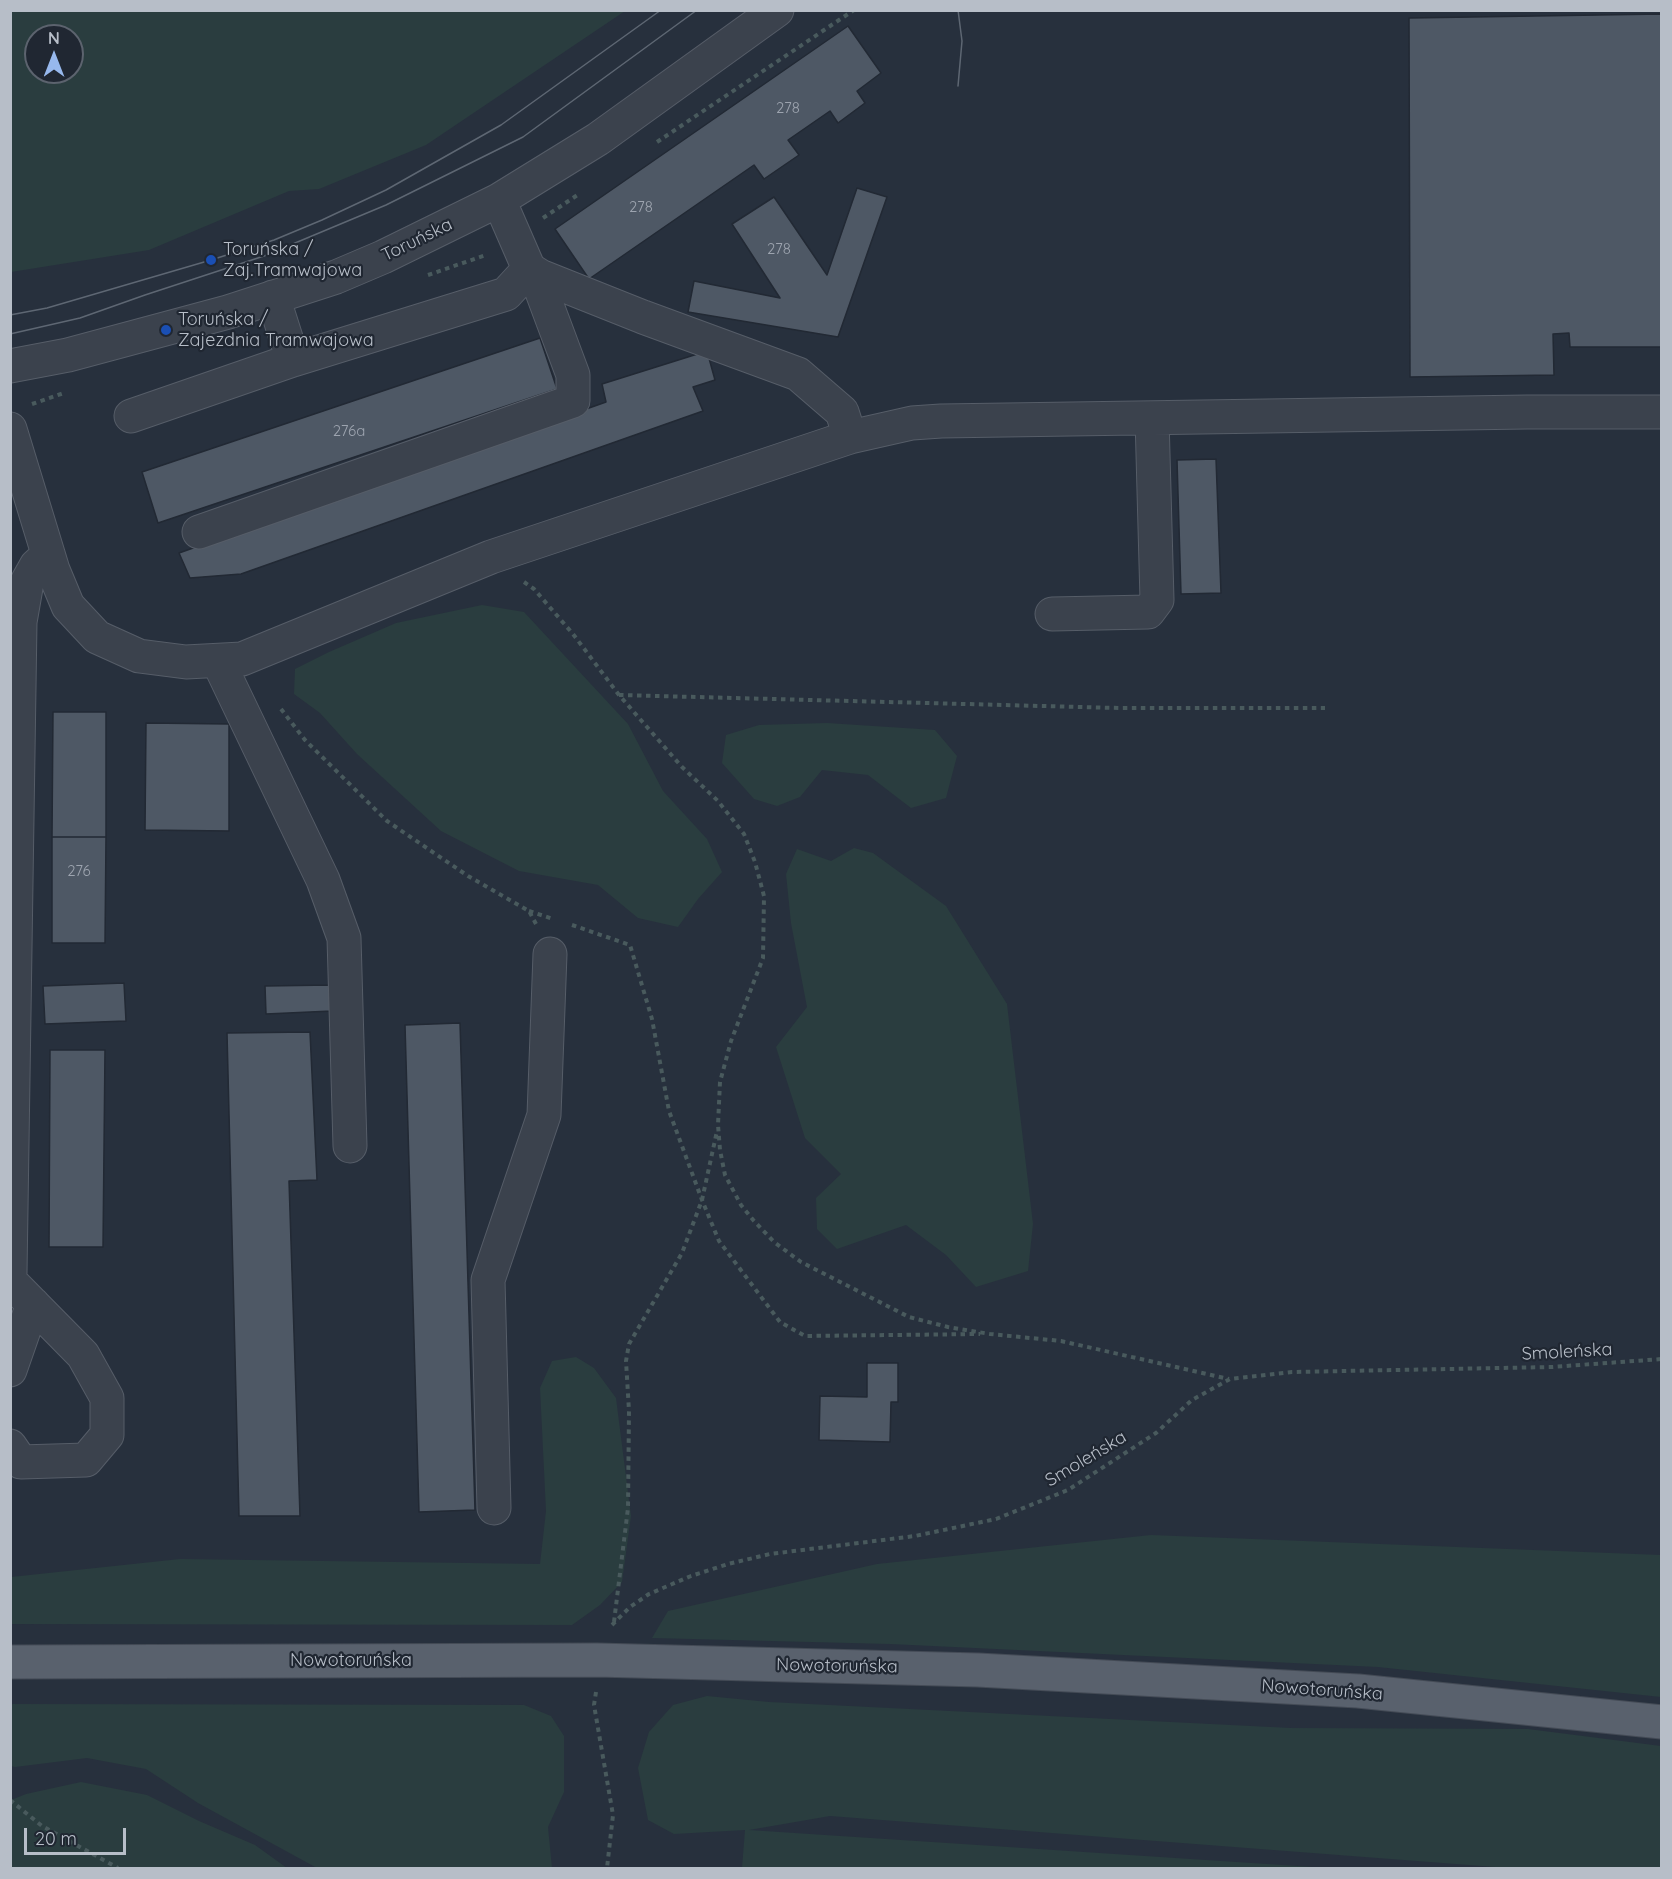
<!DOCTYPE html>
<html>
<head>
<meta charset="utf-8">
<style>
  body { margin:0 }
  #map { position:relative; width:1672px; height:1879px; overflow:hidden; background:#27303d; font-family:Quicksand,sans-serif }
  canvas { display:block }
  .frame { position:absolute; inset:0; border:12px solid #b7bec8; pointer-events:none }
  .north { position:absolute; left:24px; top:24px; width:60px; height:60px; box-sizing:border-box; background:#202732; border:2px solid #5c636e; border-radius:50%; rotate:0deg; font-size:16px; font-weight:700; line-height:24px; text-align:center; color:#b7bec8 }
  .north::after { content:''; display:block; margin:auto; width:21px; height:27px; background:#97b8ed; clip-path:polygon(50% 0,100% 100%,50% 72%,0 100%) }
  .scale { position:absolute; left:24px; top:1828px; width:102px; height:27px; box-sizing:border-box; border:3px solid #b7bec8; border-top:0; padding-left:8px; font-size:18px; line-height:21px; white-space:nowrap; color:#b7bec8; -webkit-text-stroke:4px #202732; paint-order:stroke }
</style>
</head>
<body>
<div id="map">
<canvas width="1672" height="1879"></canvas>
<div class="frame"></div>
<div class="north">N</div>
<div class="scale">20 m</div>
</div>
<script>
const c = document.querySelector('canvas').getContext('2d');
c.lineJoin = 'round';
function paint(path, color) {
  c.fillStyle = color;
  c.fill(path, 'evenodd');
}
function shape(rows) {
  const path = new Path2D();
  for (const r of rows) {
    path.moveTo(r[0], r[1]);
    for (let i = 2; i < r.length; i += 2) path.lineTo(r[i], r[i + 1]);
  }
  return path;
}
function trace(path, color, width, dash) {
  c.strokeStyle = color;
  c.lineWidth = width;
  c.lineCap = dash ? 'butt' : 'round';
  c.setLineDash(dash || []);
  c.stroke(path);
}
function label(font, color, halo, rows, align = 'center') {
  c.font = font + ' Quicksand,sans-serif';
  c.lineWidth = 4.5;
  c.setLineDash([]);
  c.textBaseline = 'middle';
  c.strokeStyle = halo;
  c.fillStyle = color;
  for (const [text, x, y, turn = 0] of rows) {
    c.save();
    c.translate(x, y);
    c.rotate((+turn || 0) * Math.PI / 180);
    c.textAlign = isNaN(turn) ? turn : align;
    if (halo) c.strokeText(text, 0, 0);
    c.fillText(text, 0, 0);
    c.restore();
  }
}
paint(shape([
  [11,10,625,10,625,11,426,145,319,189,289,191,149,250,11,272],
  [36,36,72,36,72,72,36,72],
  [482,605,524,612,628,724,663,791,707,839,722,872,698,899,678,927,638,918,598,885,519,871,441,831,357,754,320,713,294,694,295,669,329,652,396,623],
  [827,723,935,730,957,756,946,798,911,808,868,775,822,770,800,797,777,806,754,799,722,763,726,735,759,725],
  [854,848,873,853,946,906,1007,1004,1033,1224,1028,1271,976,1287,946,1255,906,1225,837,1249,817,1229,816,1198,841,1174,805,1138,776,1047,807,1007,791,923,786,874,797,849,831,861],
  [576,1357,594,1368,616,1398,631,1516,622,1582,600,1605,572,1625,11,1624,11,1577,180,1559,540,1564,546,1511,540,1388,552,1361],
  [1151,1535,1661,1555,1661,1697,1378,1667,890,1644,652,1638,668,1611,877,1564],
  [707,1696,769,1702,1291,1728,1528,1729,1661,1746,1661,1868,1508,1868,830,1816,749,1830,1328,1868,742,1868,745,1830,674,1834,648,1820,638,1768,649,1732,673,1705],
  [13,1704,524,1705,551,1716,564,1736,564,1792,548,1827,552,1868,317,1868,198,1803,146,1769,87,1758,15,1767,11,1766,10,1705],
  [81,1782,147,1795,199,1821,255,1845,287,1868,11,1868,11,1800,26,1794]
]), '#2a3d3f');
const building = shape([
  [1662,14,1662,347,1570,347,1569,333,1553,334,1554,375,1410,377,1409,18,1662,14],
  [848,26,881,73,857,91,865,103,838,123,830,111,788,140,799,155,764,179,754,165,589,279,555,229,848,26],
  [857,188,887,197,838,337,688,312,694,281,780,298,732,224,774,197,827,275,857,188],
  [540,338,557,389,158,523,142,472,540,338],
  [707,351,715,380,693,387,703,411,241,574,190,578,179,553,606,402,602,384,707,351],
  [1216,459,1221,593,1181,594,1177,460,1216,459],
  [53,712,106,712,106,837,52,837,53,712],
  [146,723,229,724,229,831,145,830,146,723],
  [52,837,106,837,105,943,52,943,52,837],
  [124,983,126,1021,45,1024,43,986,124,983],
  [331,985,332,1011,266,1014,265,986,331,985],
  [460,1023,475,1510,419,1512,405,1025,460,1023],
  [310,1032,317,1180,289,1181,300,1516,239,1516,227,1033,310,1032],
  [50,1050,105,1050,103,1247,49,1247,50,1050],
  [867,1363,898,1363,898,1402,891,1402,890,1442,819,1440,820,1396,867,1397,867,1363]
]);
paint(building, '#4e5865');
trace(building, '#222934', 1.5);
const minor = shape([
  [499,200,529,269,540,276,643,317,798,374,842,412,850,437],
  [273,297,293,360,506,294,529,269],
  [10,366,68,355,228,312,336,277,383,257,499,200,598,139,777,10],
  [131,416,293,360],
  [10,429,53,570,68,606,97,637,139,656,186,662,242,659,491,557,850,437,912,423,941,421,1527,412,1662,412],
  [199,532,573,401,573,375,542,292,540,276],
  [1052,614,1148,612,1157,600,1152,418],
  [218,661,323,880,344,938,350,1146],
  [10,1273,20,622,27,582,36,566,48,555],
  [10,1281,83,1355,107,1398,107,1435,86,1460,21,1462,10,1446],
  [10,1370,33,1304],
  [494,1508,488,1280,544,1115,550,954]
]);
const major = shape([
  [10,1662,597,1660,978,1670,1358,1691,1662,1722]
]);
trace(minor, '#565d68', 35);
trace(major, '#444b56', 35);
trace(shape([
  [657,142,854,10],
  [543,218,579,194],
  [428,275,486,255],
  [32,404,64,393],
  [524,582,534,589,573,634,619,695,682,767,718,801,744,834,755,862,764,896,763,958,731,1041,720,1082,718,1125,720,1150,725,1175,741,1205,754,1221,774,1242,801,1262,909,1317,948,1327,990,1334,1061,1341,1229,1379],
  [619,695,1119,708,1325,708],
  [281,709,305,740,387,821,468,876,529,911,536,924],
  [529,911,553,919],
  [572,925,630,945,652,1019,669,1111,702,1200,719,1241,780,1322,805,1336,980,1334],
  [614,1622,628,1508,629,1411,626,1361,629,1344,682,1253,702,1200,717,1131],
  [612,1625,630,1607,649,1594,691,1576,728,1564,770,1554,915,1536,996,1519,1068,1490,1156,1433,1192,1400,1230,1379,1292,1372,1552,1367,1662,1359],
  [596,1692,594,1705,613,1815,607,1868],
  [10,1800,42,1826,118,1868]
]), '#495a5d', 4, [4.5, 4.5]);
trace(minor, '#3b424d', 33);
trace(major, '#59616d', 33);
trace(shape([
  [958,10,962,41,958,86],
  [10,315,47,308,211,260,274,240,322,220,386,190,501,125,661,10],
  [10,334,80,318,145,295,264,256,386,205,523,137,697,10]
]), '#5e6773', 1.5);
for (const [x, y, r, color] of [
  [211,260,6,"#1a4fb4"],
  [166,330,6,"#1a4fb4"]
]) {
  const dot = new Path2D();
  dot.arc(x, y, r, 0, 2 * Math.PI);
  c.fillStyle = color;
  c.fill(dot);
  trace(dot, '#202732', 2);
}
label('15px', '#9da4af', null, [
  ["278",788,108],
  ["278",641,207],
  ["278",779,249],
  ["276a",349,431],
  ["276",79,871]
]);
label('18px', '#b7bec8', '#202732', [
  ["Toruńska",417,240,-26],
  ["Smoleńska",1567,1352,-3],
  ["Smoleńska",1086,1459,-31],
  ["Nowotoruńska",351,1661],
  ["Nowotoruńska",837,1666,1],
  ["Nowotoruńska",1322,1690,4]
]);
label('18px', '#b7bec8', '#202732', [
  ["Toruńska /",223,250],
  ["Zaj.Tramwajowa",223,271],
  ["Toruńska /",178,320],
  ["Zajezdnia Tramwajowa",178,341]
], 'left');
</script>
</body>
</html>
